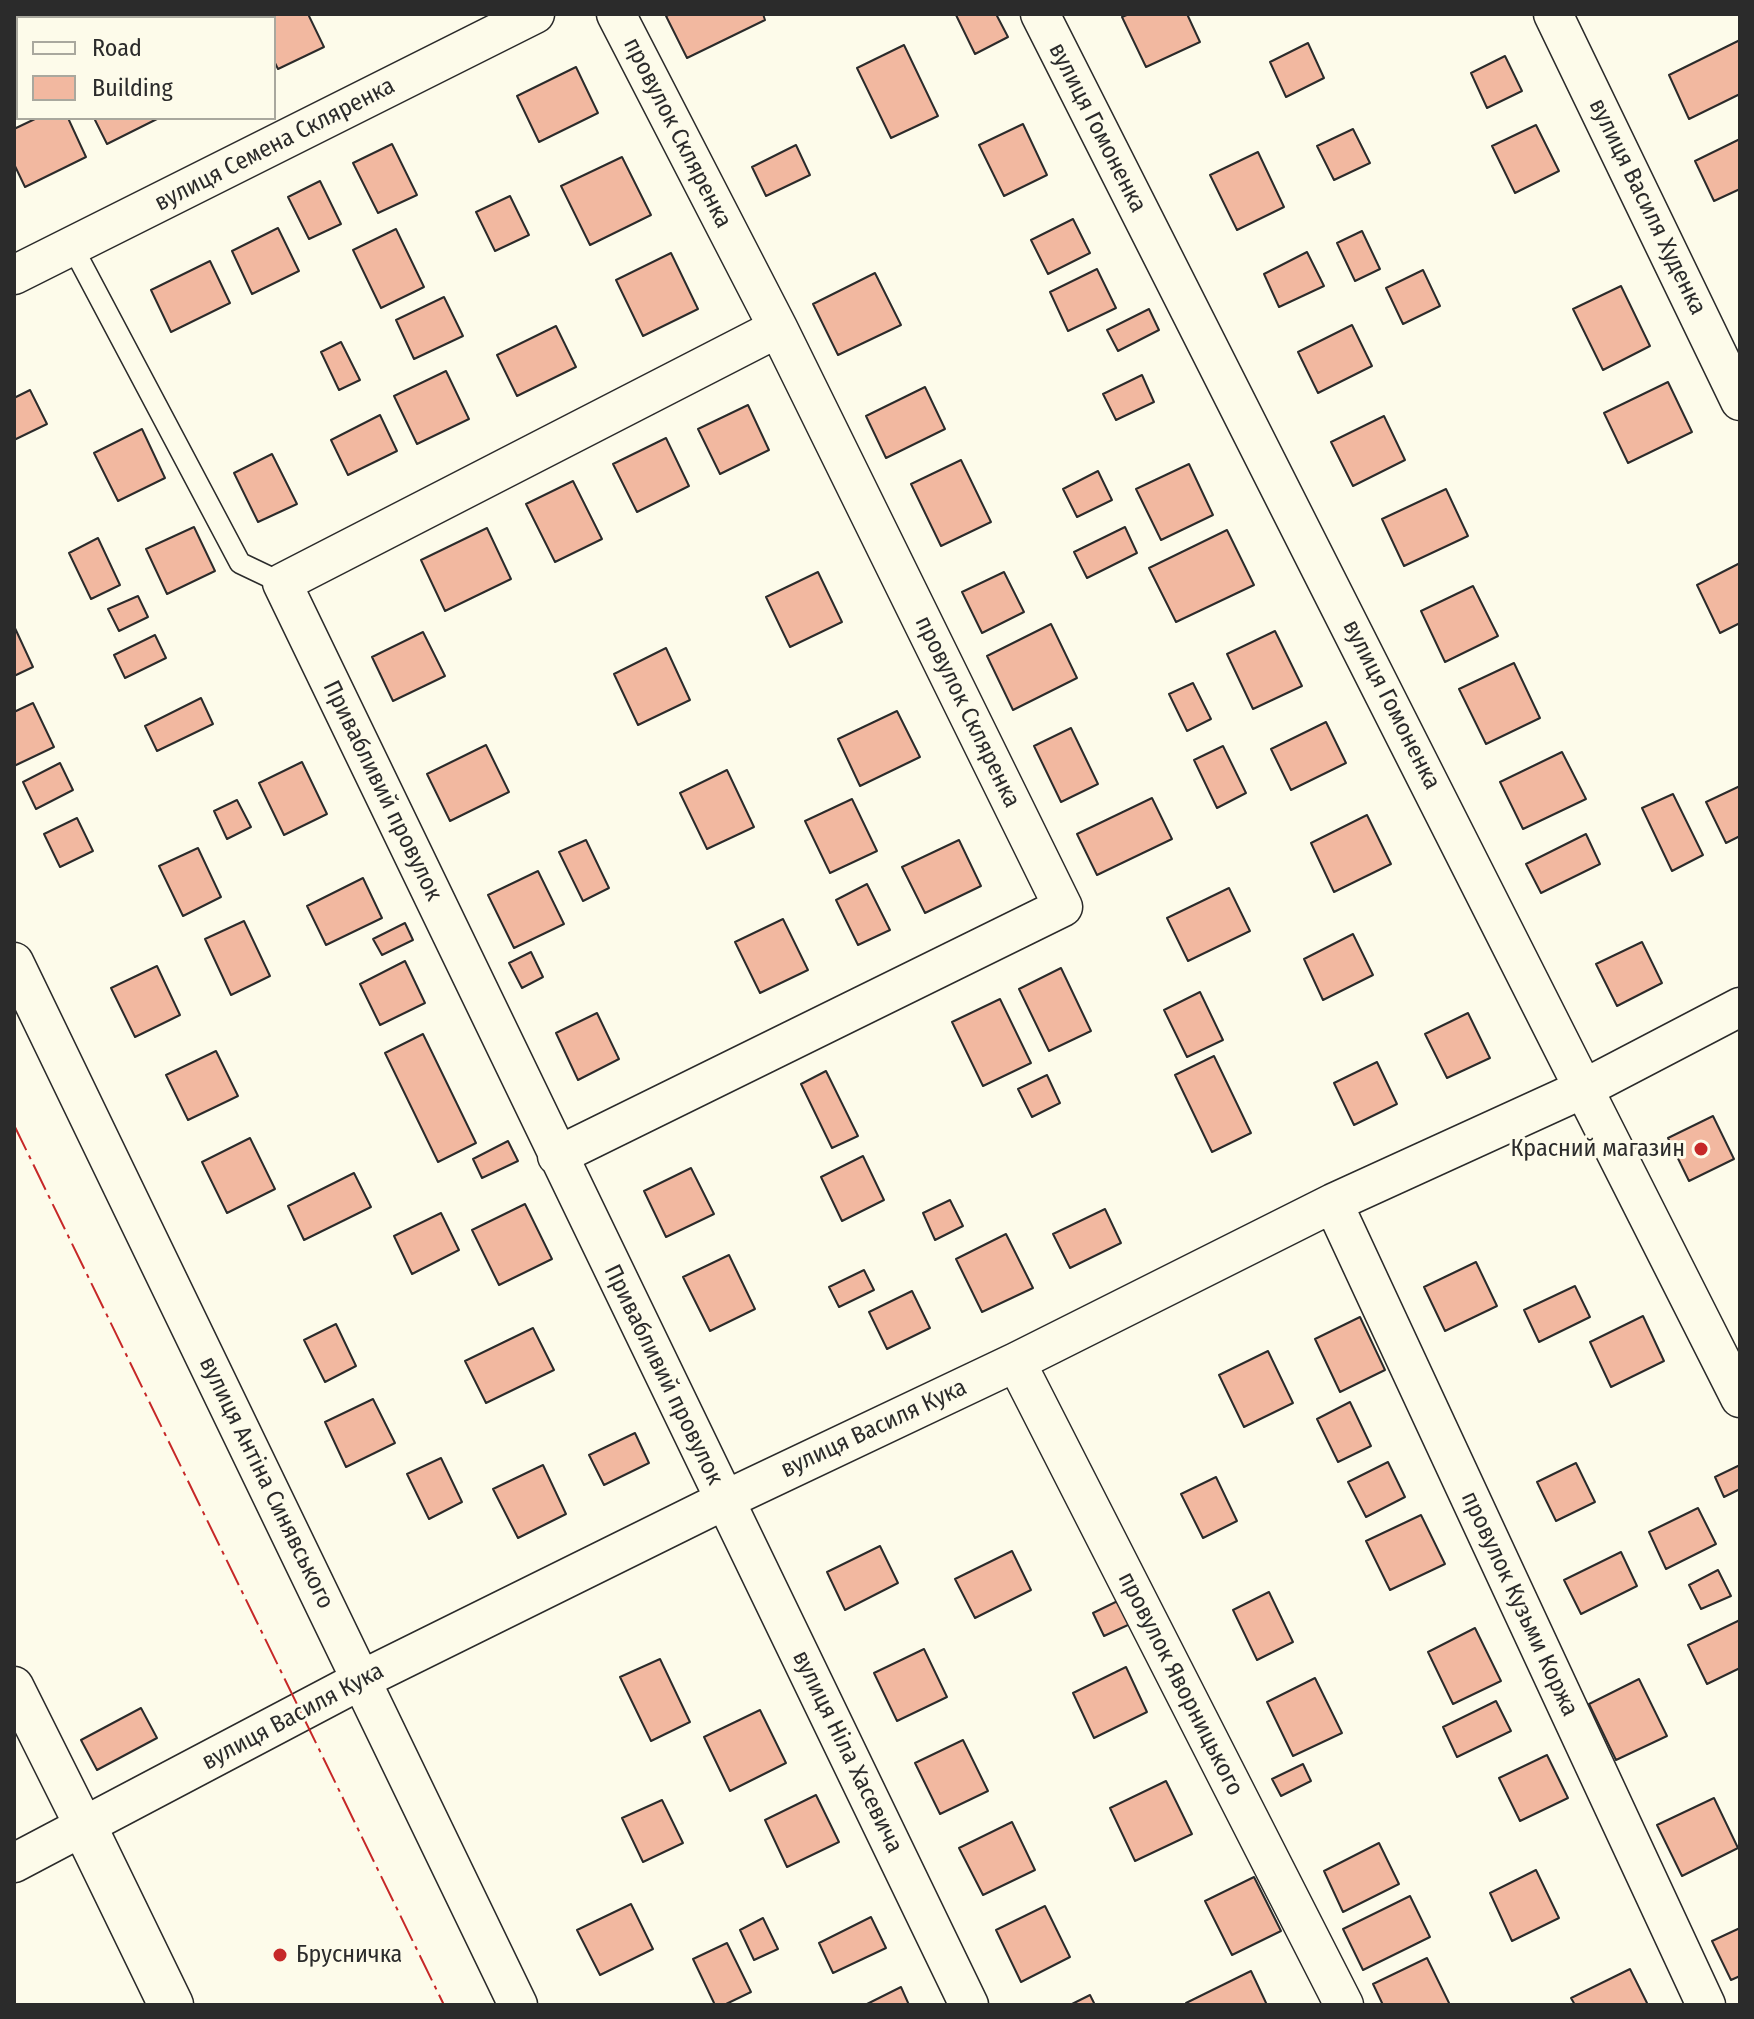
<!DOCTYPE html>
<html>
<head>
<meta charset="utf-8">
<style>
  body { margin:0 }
  #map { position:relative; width:1754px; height:2019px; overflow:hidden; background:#fdfbea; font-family:"Fira Sans Condensed",sans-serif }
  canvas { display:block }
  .frame { position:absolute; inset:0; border:16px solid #2b2b2b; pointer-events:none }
  .legend { position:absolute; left:16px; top:16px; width:260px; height:104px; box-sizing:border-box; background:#fdfbea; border:2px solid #a9a89e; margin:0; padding:10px 14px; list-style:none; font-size:24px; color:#2b2b2b }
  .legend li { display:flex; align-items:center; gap:16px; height:40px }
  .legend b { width:40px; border:2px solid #a9a89e }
</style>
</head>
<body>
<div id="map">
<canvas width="1754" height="2019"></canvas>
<div class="frame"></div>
<ul class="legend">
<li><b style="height:10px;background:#fdfbea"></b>Road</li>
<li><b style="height:22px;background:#f2b8a0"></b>Building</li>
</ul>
</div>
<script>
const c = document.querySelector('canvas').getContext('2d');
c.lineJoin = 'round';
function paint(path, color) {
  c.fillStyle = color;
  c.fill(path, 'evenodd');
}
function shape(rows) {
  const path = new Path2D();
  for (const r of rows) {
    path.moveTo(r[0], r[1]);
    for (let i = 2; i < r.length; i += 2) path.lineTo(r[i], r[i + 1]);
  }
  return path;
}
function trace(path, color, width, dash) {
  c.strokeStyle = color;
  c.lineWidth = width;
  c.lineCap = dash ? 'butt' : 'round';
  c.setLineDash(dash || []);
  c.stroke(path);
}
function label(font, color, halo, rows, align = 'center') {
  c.font = font + ' "Fira Sans Condensed",sans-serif';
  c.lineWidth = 6;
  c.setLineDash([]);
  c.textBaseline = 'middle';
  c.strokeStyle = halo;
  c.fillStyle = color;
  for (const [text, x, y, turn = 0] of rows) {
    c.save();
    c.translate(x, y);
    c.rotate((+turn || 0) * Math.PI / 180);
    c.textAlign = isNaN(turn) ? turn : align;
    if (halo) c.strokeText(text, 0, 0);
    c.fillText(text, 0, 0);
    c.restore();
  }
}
const building = shape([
  [38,14,66,14,58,18,40,18,38,14],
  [257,14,308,14,324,47,278,69,274,61,274,18,253,18,257,14],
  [671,14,763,14,765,20,687,58,666,16,671,14],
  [996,14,1008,37,975,54,956,15,996,14],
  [1129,14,1187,14,1200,42,1146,67,1122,17,1129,14],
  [1740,40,1740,94,1689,119,1669,75,1740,40],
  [1308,43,1324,78,1286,97,1270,62,1308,43],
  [904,45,938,116,891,138,857,68,904,45],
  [1505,56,1522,91,1487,108,1471,73,1505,56],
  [576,67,598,113,539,142,517,96,576,67],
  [37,118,68,118,86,157,25,187,14,164,14,129,37,118],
  [94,118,159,118,107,144,94,118],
  [1023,124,1047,175,1004,196,979,145,1023,124],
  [1536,125,1559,171,1515,193,1492,146,1536,125],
  [1353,129,1370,163,1334,180,1317,146,1353,129],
  [1740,139,1740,189,1714,201,1695,161,1740,139],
  [392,144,417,195,378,213,353,163,392,144],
  [796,145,810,175,766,196,752,167,796,145],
  [1258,152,1284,207,1237,230,1210,175,1258,152],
  [622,157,651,215,590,245,561,186,622,157],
  [320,181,341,224,309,239,288,197,320,181],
  [510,196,529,235,495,251,476,212,510,196],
  [1073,219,1090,253,1048,274,1031,240,1073,219],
  [278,228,299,271,252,294,232,251,278,228],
  [396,229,424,287,381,308,353,250,396,229],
  [1362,231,1380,269,1355,281,1337,243,1362,231],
  [1307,252,1324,286,1279,307,1264,274,1307,252],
  [671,253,698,309,643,336,616,280,671,253],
  [210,261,230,303,171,332,151,290,210,261],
  [1097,269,1116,308,1068,331,1050,292,1097,269],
  [1423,270,1440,306,1403,324,1386,288,1423,270],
  [875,273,901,325,838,355,813,304,875,273],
  [1621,286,1650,346,1603,370,1573,309,1621,286],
  [444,297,463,336,414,359,396,320,444,297],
  [1149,309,1159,330,1118,351,1107,330,1149,309],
  [1352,325,1372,366,1318,393,1298,352,1352,325],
  [556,326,576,367,517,396,497,355,556,326],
  [341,342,360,380,339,390,321,352,341,342],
  [446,371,469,419,417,444,394,396,446,371],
  [1142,375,1154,402,1116,420,1103,394,1142,375],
  [1668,382,1692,432,1628,463,1604,413,1668,382],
  [925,387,945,429,886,458,866,416,925,387],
  [30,390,47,424,14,440,14,398,30,390],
  [748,405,769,450,720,474,698,429,748,405],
  [380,415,397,451,348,475,331,440,380,415],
  [1384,416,1405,460,1353,486,1331,442,1384,416],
  [142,429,165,478,118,501,94,453,142,429],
  [666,438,689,486,637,512,613,464,666,438],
  [272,454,297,504,258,522,234,473,272,454],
  [961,460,991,522,941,546,911,484,961,460],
  [1189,464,1213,515,1161,540,1136,489,1189,464],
  [1098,471,1112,500,1077,517,1063,489,1098,471],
  [573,481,602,539,555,562,526,504,573,481],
  [1446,489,1468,536,1404,566,1382,519,1446,489],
  [194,527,215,571,167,594,146,549,194,527],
  [1125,527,1137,553,1087,578,1074,552,1125,527],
  [487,528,511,579,445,611,421,560,487,528],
  [1227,530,1254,585,1176,622,1149,568,1227,530],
  [98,538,120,585,91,599,69,553,98,538],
  [1740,563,1740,623,1720,633,1697,585,1740,563],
  [818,572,842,622,790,647,766,597,818,572],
  [1004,572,1024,612,982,633,962,592,1004,572],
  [1473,586,1498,636,1445,662,1421,611,1473,586],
  [138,596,148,617,119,631,108,609,138,596],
  [1051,624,1077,678,1013,710,987,656,1051,624],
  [14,626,33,667,14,676,14,626],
  [1275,631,1302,686,1253,709,1227,654,1275,631],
  [423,632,445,676,393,701,372,657,423,632],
  [155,635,166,658,125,678,114,655,155,635],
  [666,648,690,700,638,725,614,674,666,648],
  [1514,663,1540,718,1486,744,1459,689,1514,663],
  [1193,683,1211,719,1187,731,1169,694,1193,683],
  [201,698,213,724,157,751,145,726,201,698],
  [33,703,54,747,14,766,14,712,33,703],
  [897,711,920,757,860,786,838,739,897,711],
  [1326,722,1346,763,1291,790,1271,749,1326,722],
  [1071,728,1098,784,1061,802,1034,746,1071,728],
  [486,745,509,792,450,821,427,774,486,745],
  [1223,746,1246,793,1217,808,1194,760,1223,746],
  [1562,752,1586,799,1523,829,1500,782,1562,752],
  [302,762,327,814,284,835,259,783,302,762],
  [60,763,73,790,36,809,23,782,60,763],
  [727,770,754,827,707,849,680,793,727,770],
  [1740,786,1740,836,1726,843,1706,802,1740,786],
  [1673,794,1703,855,1672,871,1642,808,1673,794],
  [1152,798,1172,839,1097,875,1077,834,1152,798],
  [852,799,877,851,830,873,805,821,852,799],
  [237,800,251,827,227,839,214,811,237,800],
  [1367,815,1391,864,1334,892,1311,843,1367,815],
  [77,818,93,851,60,867,44,834,77,818],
  [1586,834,1600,864,1541,893,1526,864,1586,834],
  [586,840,609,888,583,901,559,852,586,840],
  [959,840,981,886,925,913,902,867,959,840],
  [198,848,221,897,183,916,159,866,198,848],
  [538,871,564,924,514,948,488,895,538,871],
  [363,878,382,918,326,945,307,906,363,878],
  [867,884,890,930,858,945,836,900,867,884],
  [1229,888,1250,931,1188,961,1167,918,1229,888],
  [783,919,808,970,760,993,735,942,783,919],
  [244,921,270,976,231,995,205,939,244,921],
  [405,923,413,940,382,955,373,939,405,923],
  [1353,934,1373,975,1323,1000,1304,959,1353,934],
  [1642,942,1662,983,1617,1006,1596,964,1642,942],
  [531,952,543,977,522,988,509,963,531,952],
  [405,961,425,1003,380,1025,360,984,405,961],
  [157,966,180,1015,135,1037,111,988,157,966],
  [1061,968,1091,1031,1049,1051,1019,989,1061,968],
  [1200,992,1223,1040,1187,1057,1164,1010,1200,992],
  [1000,999,1031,1063,983,1086,952,1022,1000,999],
  [597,1013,619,1059,578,1080,556,1033,597,1013],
  [1468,1013,1490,1058,1447,1078,1425,1034,1468,1013],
  [423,1034,476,1143,438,1162,385,1053,423,1034],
  [216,1051,238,1096,188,1120,166,1075,216,1051],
  [1214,1056,1251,1133,1212,1152,1175,1075,1214,1056],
  [1377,1062,1397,1104,1354,1125,1334,1083,1377,1062],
  [826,1071,858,1136,832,1148,801,1084,826,1071],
  [1047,1075,1060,1103,1032,1117,1018,1089,1047,1075],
  [1713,1116,1734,1159,1689,1181,1668,1138,1713,1116],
  [250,1138,275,1189,227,1213,202,1162,250,1138],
  [508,1141,518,1161,482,1178,473,1159,508,1141],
  [863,1156,884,1200,842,1221,821,1177,863,1156],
  [691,1168,714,1214,666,1237,644,1191,691,1168],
  [354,1173,371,1207,304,1240,288,1206,354,1173],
  [950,1200,963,1226,935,1240,923,1213,950,1200],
  [525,1204,552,1259,499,1285,472,1230,525,1204],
  [1105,1209,1121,1243,1070,1268,1053,1234,1105,1209],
  [441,1213,459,1250,412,1274,394,1236,441,1213],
  [1006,1234,1033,1288,982,1312,956,1259,1006,1234],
  [729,1255,755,1309,710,1331,683,1277,729,1255],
  [1476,1262,1497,1306,1445,1331,1424,1287,1476,1262],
  [864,1270,874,1290,839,1307,829,1287,864,1270],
  [1575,1286,1590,1317,1539,1342,1524,1310,1575,1286],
  [912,1291,930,1328,887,1349,869,1312,912,1291],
  [1643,1316,1664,1361,1611,1387,1590,1342,1643,1316],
  [1360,1317,1385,1370,1340,1392,1315,1339,1360,1317],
  [336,1324,356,1366,325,1382,304,1340,336,1324],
  [533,1328,554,1370,486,1403,465,1361,533,1328],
  [1268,1351,1293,1403,1244,1427,1219,1375,1268,1351],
  [373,1399,395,1443,346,1467,325,1422,373,1399],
  [1350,1402,1371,1446,1338,1462,1317,1419,1350,1402],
  [635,1433,649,1463,604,1485,589,1455,635,1433],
  [441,1458,462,1502,429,1519,407,1474,441,1458],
  [1388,1462,1405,1497,1366,1517,1348,1482,1388,1462],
  [1576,1463,1595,1502,1556,1521,1537,1482,1576,1463],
  [543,1465,566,1514,518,1538,493,1489,543,1465],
  [1740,1465,1740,1489,1724,1497,1715,1477,1740,1465],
  [1216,1477,1237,1521,1203,1538,1181,1494,1216,1477],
  [1698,1508,1716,1544,1666,1569,1649,1532,1698,1508],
  [1421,1515,1445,1564,1390,1590,1366,1541,1421,1515],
  [880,1546,898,1583,845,1610,827,1572,880,1546],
  [1012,1551,1031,1590,975,1618,955,1579,1012,1551],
  [1621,1552,1637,1586,1581,1614,1564,1580,1621,1552],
  [1718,1570,1731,1596,1701,1609,1689,1585,1718,1570],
  [1269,1592,1293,1642,1257,1660,1233,1610,1269,1592],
  [1130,1595,1141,1619,1104,1636,1093,1613,1130,1595],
  [1740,1620,1740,1668,1707,1684,1688,1645,1740,1620],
  [1475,1628,1501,1681,1453,1704,1428,1652,1475,1628],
  [924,1649,947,1697,897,1721,874,1673,924,1649],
  [660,1659,690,1722,651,1741,620,1677,660,1659],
  [1126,1667,1147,1712,1094,1738,1073,1693,1126,1667],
  [1315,1678,1342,1733,1293,1756,1267,1702,1315,1678],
  [1639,1679,1667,1736,1616,1760,1589,1704,1639,1679],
  [1496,1701,1511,1731,1457,1757,1443,1727,1496,1701],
  [141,1708,157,1738,97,1770,81,1740,141,1708],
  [760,1710,786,1763,730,1791,704,1737,760,1710],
  [963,1740,988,1791,940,1814,915,1763,963,1740],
  [1547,1755,1568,1798,1520,1821,1499,1778,1547,1755],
  [1303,1764,1311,1781,1281,1796,1272,1779,1303,1764],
  [1166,1781,1192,1834,1135,1861,1110,1808,1166,1781],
  [816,1795,839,1842,787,1867,765,1820,816,1795],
  [1714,1798,1738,1848,1682,1876,1657,1825,1714,1798],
  [662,1800,683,1843,643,1862,622,1818,662,1800],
  [1012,1822,1035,1870,983,1895,959,1848,1012,1822],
  [1379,1843,1399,1884,1343,1912,1324,1871,1379,1843],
  [1536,1870,1559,1918,1512,1941,1490,1893,1536,1870],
  [1254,1877,1281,1931,1232,1955,1205,1901,1254,1877],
  [1410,1896,1430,1937,1363,1970,1343,1929,1410,1896],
  [631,1904,653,1949,600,1975,577,1930,631,1904],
  [1045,1906,1070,1957,1021,1982,996,1930,1045,1906],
  [871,1917,886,1948,833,1973,819,1943,871,1917],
  [763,1918,778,1949,754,1960,740,1930,763,1918],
  [1740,1928,1740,1976,1731,1980,1712,1941,1740,1928],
  [727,1943,751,1992,724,2005,715,2005,693,1959,727,1943],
  [1427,1958,1450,2005,1383,2005,1373,1984,1427,1958],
  [1630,1969,1648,2005,1575,2005,1571,1998,1630,1969],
  [1251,1971,1267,2005,1188,2005,1186,2003,1251,1971],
  [901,1987,909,2005,865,2005,901,1987],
  [1090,1995,1095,2005,1070,2005,1090,1995]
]);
paint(building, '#f2b8a0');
trace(building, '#2b2b2b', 2);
const lane = shape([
  [72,246,240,563,282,583]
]);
const street = shape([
  [1040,14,1740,1398],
  [1553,14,1740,401],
  [14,275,535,14],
  [778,328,282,583,969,2005],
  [14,962,518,2005],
  [557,1156,1063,907,778,328,616,14],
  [1333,1203,1706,2005],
  [1016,1362,1344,2005],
  [14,1686,84,1826],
  [14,1863,361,1680,725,1500,1016,1362,1333,1203,1585,1088,1740,1007]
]);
const secondary = shape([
  [84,1826,171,2005]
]);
trace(lane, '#2b2b2b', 23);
trace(street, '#2b2b2b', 41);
trace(secondary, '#2b2b2b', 47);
trace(lane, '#fdfbea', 20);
trace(street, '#fdfbea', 38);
trace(secondary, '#fdfbea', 44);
trace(shape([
  [14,1125,444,2005]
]), '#c62828', 2, [28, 6, 4, 6]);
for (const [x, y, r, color] of [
  [1701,1149,8,"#c62828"],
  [280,1955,8,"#c62828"]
]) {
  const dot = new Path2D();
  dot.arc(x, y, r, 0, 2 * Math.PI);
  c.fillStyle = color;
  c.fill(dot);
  trace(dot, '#fdfbea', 3);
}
label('24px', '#2b2b2b', '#fdfbea', [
  ["вулиця Гомоненка",1097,128,63],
  ["провулок Скляренка",677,133,63],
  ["вулиця Семена Скляренка",275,145,-27],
  ["вулиця Василя Худенка",1647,207,64],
  ["вулиця Гомоненка",1391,705,63],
  ["провулок Скляренка",967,712,64],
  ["Привабливий провулок",382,791,64],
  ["Привабливий провулок",663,1375,64],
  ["вулиця Василя Кука",874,1429,-25],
  ["вулиця Антіна Синявського",266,1483,64],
  ["провулок Кузьми Коржа",1519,1604,65],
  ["провулок Яворницького",1180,1684,63],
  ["вулиця Василя Кука",293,1717,-28],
  ["вулиця Ніла Хасевича",847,1752,64]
]);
label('24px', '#2b2b2b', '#fdfbea', [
  ["Красний магазин",1685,1149],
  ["Брусничка",296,1955,"left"]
], 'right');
</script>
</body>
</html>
